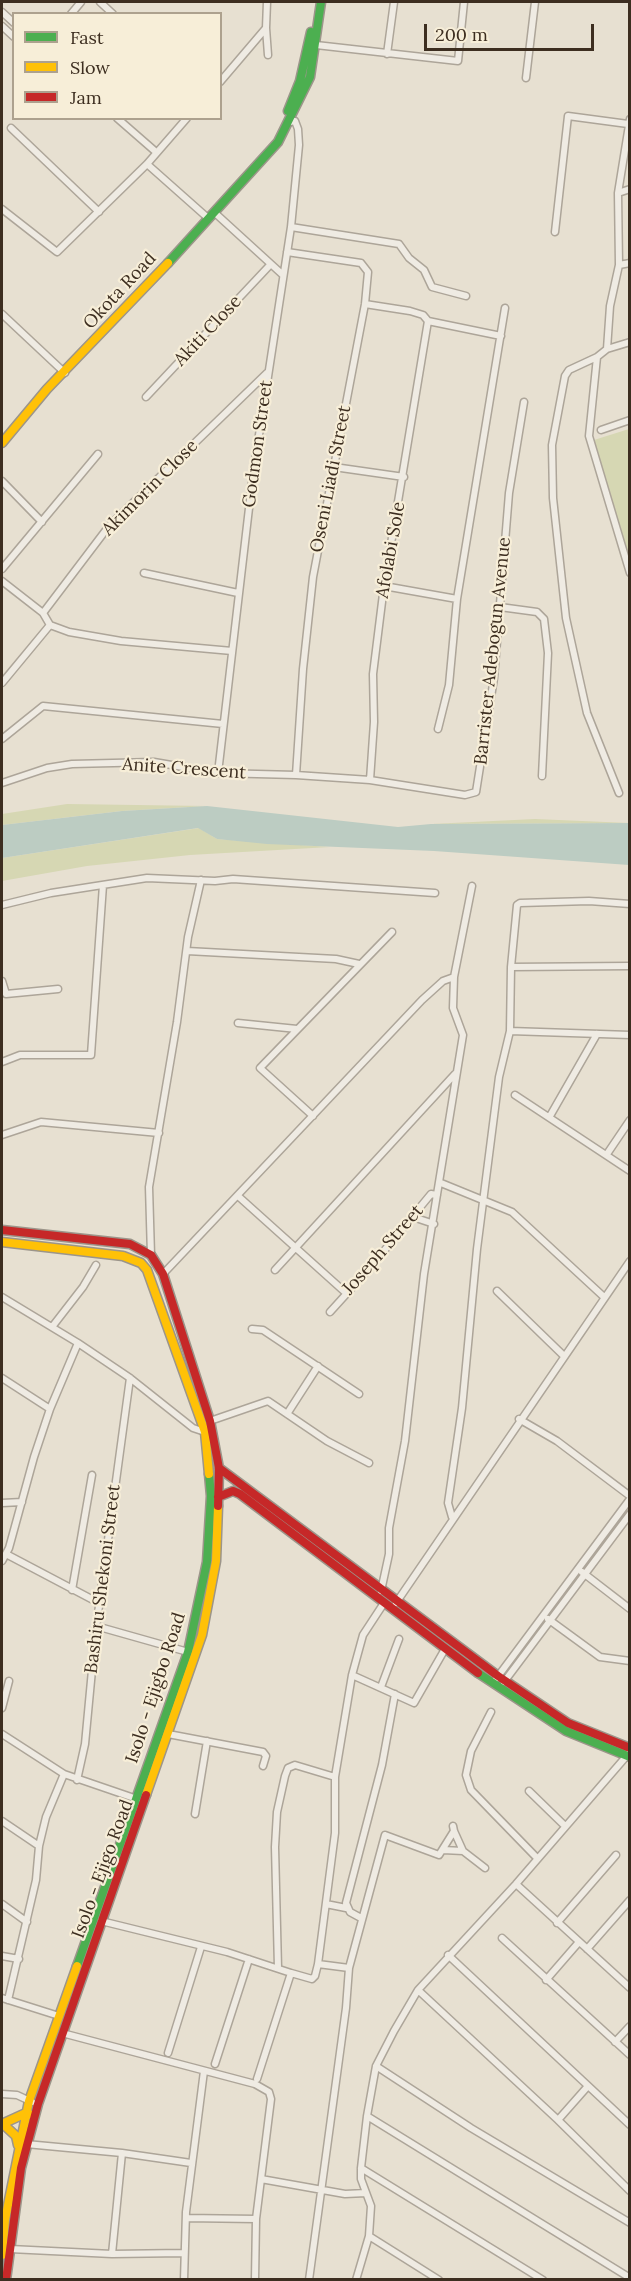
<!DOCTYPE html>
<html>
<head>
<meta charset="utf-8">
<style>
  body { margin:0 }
  #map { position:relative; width:631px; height:2281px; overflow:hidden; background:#e7e0d1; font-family:Lora,serif }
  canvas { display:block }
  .frame { position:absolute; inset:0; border:3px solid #3d2e20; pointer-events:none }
  .legend { position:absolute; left:12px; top:12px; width:210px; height:108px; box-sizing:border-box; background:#f7eed8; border:2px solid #ada18e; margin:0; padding:8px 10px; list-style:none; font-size:18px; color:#3d2e20 }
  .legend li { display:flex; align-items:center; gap:12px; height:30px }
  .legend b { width:30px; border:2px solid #ada18e }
  .scale { position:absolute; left:424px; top:24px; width:170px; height:27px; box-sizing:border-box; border:3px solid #3d2e20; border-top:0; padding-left:8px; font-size:18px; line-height:21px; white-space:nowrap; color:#3d2e20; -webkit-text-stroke:4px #f7eed8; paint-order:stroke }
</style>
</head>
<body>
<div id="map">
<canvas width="631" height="2281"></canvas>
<div class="frame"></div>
<ul class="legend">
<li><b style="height:8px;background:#4caf50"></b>Fast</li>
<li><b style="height:8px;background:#ffc107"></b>Slow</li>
<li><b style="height:8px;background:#c62828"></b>Jam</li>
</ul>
<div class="scale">200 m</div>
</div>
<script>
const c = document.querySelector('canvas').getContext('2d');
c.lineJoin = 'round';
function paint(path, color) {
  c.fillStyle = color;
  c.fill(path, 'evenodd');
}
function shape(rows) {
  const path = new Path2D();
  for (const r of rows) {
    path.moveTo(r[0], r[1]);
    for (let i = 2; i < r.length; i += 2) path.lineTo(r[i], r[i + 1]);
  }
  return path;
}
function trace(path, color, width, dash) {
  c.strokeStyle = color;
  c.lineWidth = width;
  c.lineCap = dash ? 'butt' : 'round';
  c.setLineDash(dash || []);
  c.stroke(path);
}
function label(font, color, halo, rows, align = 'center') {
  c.font = font + ' Lora,serif';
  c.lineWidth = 4.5;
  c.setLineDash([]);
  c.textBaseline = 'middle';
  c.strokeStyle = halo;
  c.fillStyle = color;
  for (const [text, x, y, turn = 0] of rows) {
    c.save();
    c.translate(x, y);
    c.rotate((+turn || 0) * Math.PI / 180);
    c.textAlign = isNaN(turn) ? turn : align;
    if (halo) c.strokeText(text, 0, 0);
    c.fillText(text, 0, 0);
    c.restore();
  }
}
paint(shape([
  [629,429,629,556,627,556,594,440],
  [67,804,207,806,122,811,2,825,2,814],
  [535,819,629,823,431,824],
  [199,828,217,839,330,847,190,855,87,866,2,881,2,858]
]), '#d6d7b3');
paint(shape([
  [207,806,398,827,431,824,629,823,629,865,434,851,267,844,217,839,198,828,2,858,2,825,122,811]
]), '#bcccc2');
const street = shape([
  [100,2,113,14],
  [2,12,14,23],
  [71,14,81,2],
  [2,26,14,37],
  [266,28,268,55],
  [316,45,458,61,464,2],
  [387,54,394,2],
  [526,78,535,2],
  [220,82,266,28,267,2],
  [117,118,156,152],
  [11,128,99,212],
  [147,164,209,219],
  [618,193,630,189],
  [2,209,57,252,147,164,187,118],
  [215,213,283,275],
  [291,227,399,244,409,258,424,270,432,287,466,296],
  [555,232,568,116,628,124],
  [287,252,361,263,368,272,365,304,313,577,303,669,296,775],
  [619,265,630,263],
  [365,304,410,311,423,315,428,321,501,336],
  [2,314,65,373],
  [607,349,630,342],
  [597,357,589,436,630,573],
  [146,397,270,265],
  [601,430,630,420],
  [334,467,404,477],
  [2,481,42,522],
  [2,569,98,454],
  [144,573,238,593],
  [2,581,43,613,50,625,69,632,121,641,232,651],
  [384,586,457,599,449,685,438,729],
  [457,599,505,308],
  [500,607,537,612,544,619,548,653,542,776],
  [43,613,109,526,267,373],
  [2,683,50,625],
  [2,739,43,706,223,724],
  [218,773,253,474,291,227,299,145,298,129,295,121,290,122],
  [370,780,374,722,373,674,384,586,428,321],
  [2,783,47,768,72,764,154,762,218,773,296,775,370,780,465,795,476,792,494,678,509,493,524,402],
  [619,793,587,713,566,618,553,498,552,445,565,376,569,370,597,357,607,349,610,306,619,265,618,193,630,119],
  [2,905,51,893,147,878,215,881,233,879,435,893],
  [187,951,336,959,359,964],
  [511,967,630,966],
  [2,981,6,994,58,989],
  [238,1023,297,1029],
  [510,1031,630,1035],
  [2,1062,20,1055,91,1055,103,885],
  [515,1095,630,1171],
  [313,1116,260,1068,392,932],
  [550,1116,597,1034],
  [2,1135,41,1122,159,1133],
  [607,1154,630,1120],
  [441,1183,512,1212,604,1297],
  [238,1196,346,1293],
  [413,1217,434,1224],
  [151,1255,149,1187,177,1022,188,937,201,880],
  [275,1270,455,1074],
  [163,1274,422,1000,443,981,454,977],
  [497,1291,564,1356],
  [2,1297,78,1343,130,1378,193,1428,205,1432],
  [330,1312,369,1269,431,1194,437,1195],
  [52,1327,83,1287,96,1265],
  [252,1329,263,1330,359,1394],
  [2,1378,50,1409],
  [287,1414,318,1366],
  [519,1419,557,1441,630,1496],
  [210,1421,268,1401,327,1441,369,1463],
  [2,1503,22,1502],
  [452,1517,448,1503,462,1408,477,1249,499,1077,510,1031,511,967,517,905,520,903,589,901,630,904],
  [6,1554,99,1603],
  [2,1561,9,1548,34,1457,50,1409,78,1343],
  [582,1572,630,1609],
  [72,1590,92,1475],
  [381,1591,389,1554,389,1528,405,1441,424,1274,463,1035,453,1008,454,977,472,886],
  [396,1603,630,1261],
  [548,1619,600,1657,630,1661],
  [96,1626,188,1652],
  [352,1675,414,1703,445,1649],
  [496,1679,630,1499],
  [504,1682,630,1514],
  [381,1687,399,1639],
  [2,1708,9,1681],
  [491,1712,471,1751,466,1775,471,1790,537,1858],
  [2,1734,64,1774,137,1799],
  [168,1734,263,1752,266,1756,263,1766],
  [77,1780,85,1744,96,1628,130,1378],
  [529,1791,565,1826],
  [195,1814,207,1741],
  [2,1821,39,1846],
  [454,1831,463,1851],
  [443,1850,463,1851,485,1868],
  [516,1884,630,1988],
  [2,1904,27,1922],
  [326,1904,346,1908],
  [361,1918,350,1912,346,1903,382,1765,395,1694],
  [101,1921,227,1952,291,1973,257,2079],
  [557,1923,616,1855],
  [502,1938,630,2055],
  [587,1949,630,1900],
  [448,1955,630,2125],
  [2,1956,19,1959],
  [318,1964,335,1833,335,1777,352,1675,363,1635,384,1603],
  [278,1968,275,1847,277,1812,285,1776,288,1768,295,1765,335,1777],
  [291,1973,312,1979,315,1976,318,1964,349,1968],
  [546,1980,579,1942],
  [418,1990,558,2120,630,2191],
  [2,1998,59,2016],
  [8,2000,36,1880,39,1846,46,1817,64,1774],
  [62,2033,255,2084,269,2092,271,2099,256,2219,255,2280],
  [615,2042,630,2026],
  [168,2053,201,1947],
  [215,2064,249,1959],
  [376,2066,471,2128,630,2223],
  [2,2094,17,2095,32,2102],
  [367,2116,630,2278],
  [558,2120,588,2086],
  [26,2144,122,2153],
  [361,2168,543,2280],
  [261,2179,345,2194,366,2193],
  [186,2218,256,2219],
  [369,2236,439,2280],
  [10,2249,112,2254,183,2253],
  [112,2254,122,2153,191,2163],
  [184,2280,186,2212,204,2071],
  [309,2280,346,2008,349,1968,385,1835,439,1855,454,1831,453,1826],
  [356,2280,369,2236,371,2206,361,2179,361,2168,367,2116,376,2066,394,2031,418,1990,516,1884,630,1752]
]);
const fast = shape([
  [288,111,300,81,311,32],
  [168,263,278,142,310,77,321,2],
  [478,1673,566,1731,630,1757],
  [77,1966,188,1652,207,1562,211,1496,209,1474]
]);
const slow = shape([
  [2,443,47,389,168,263],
  [2,1242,123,1256,141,1263,147,1270,205,1432,209,1474],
  [146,1795,202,1635,216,1561,218,1506],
  [2,2124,26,2113,32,2115],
  [3,2124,16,2136,18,2145],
  [2,2255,5,2220,29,2101,77,1966]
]);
const jam = shape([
  [2,1230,130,1244,151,1255,163,1274,210,1421,219,1468,218,1506],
  [219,1468,498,1676,568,1723,630,1748],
  [218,1497,233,1491,240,1494,478,1673],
  [6,2280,21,2168,38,2104,146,1795]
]);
trace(street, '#ada599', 9);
trace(fast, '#9c958a', 11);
trace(slow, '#9c958a', 11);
trace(jam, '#9c958a', 11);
trace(street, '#efebe3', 6);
trace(fast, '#4caf50', 8);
trace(slow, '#ffc107', 8);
trace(jam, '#c62828', 8);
label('18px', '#3d2e20', '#f7eed8', [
  ["Okota Road",120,291,-47],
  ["Akiti Close",208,331,-47],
  ["Godmon Street",258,444,-82],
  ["Oseni Liadi Street",331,479,-79],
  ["Akimorin Close",150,488,-45],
  ["Afolabi Sole",391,550,-80],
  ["Barrister Adebogun Avenue",493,651,-84],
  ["Anite Crescent",184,769,4],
  ["Joseph Street",383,1250,-49],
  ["Bashiru Shekoni Street",103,1579,-83],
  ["Isolo - Ejigbo Road",156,1688,-72],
  ["Isolo - Ejigo Road",103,1869,-70]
]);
</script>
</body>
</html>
